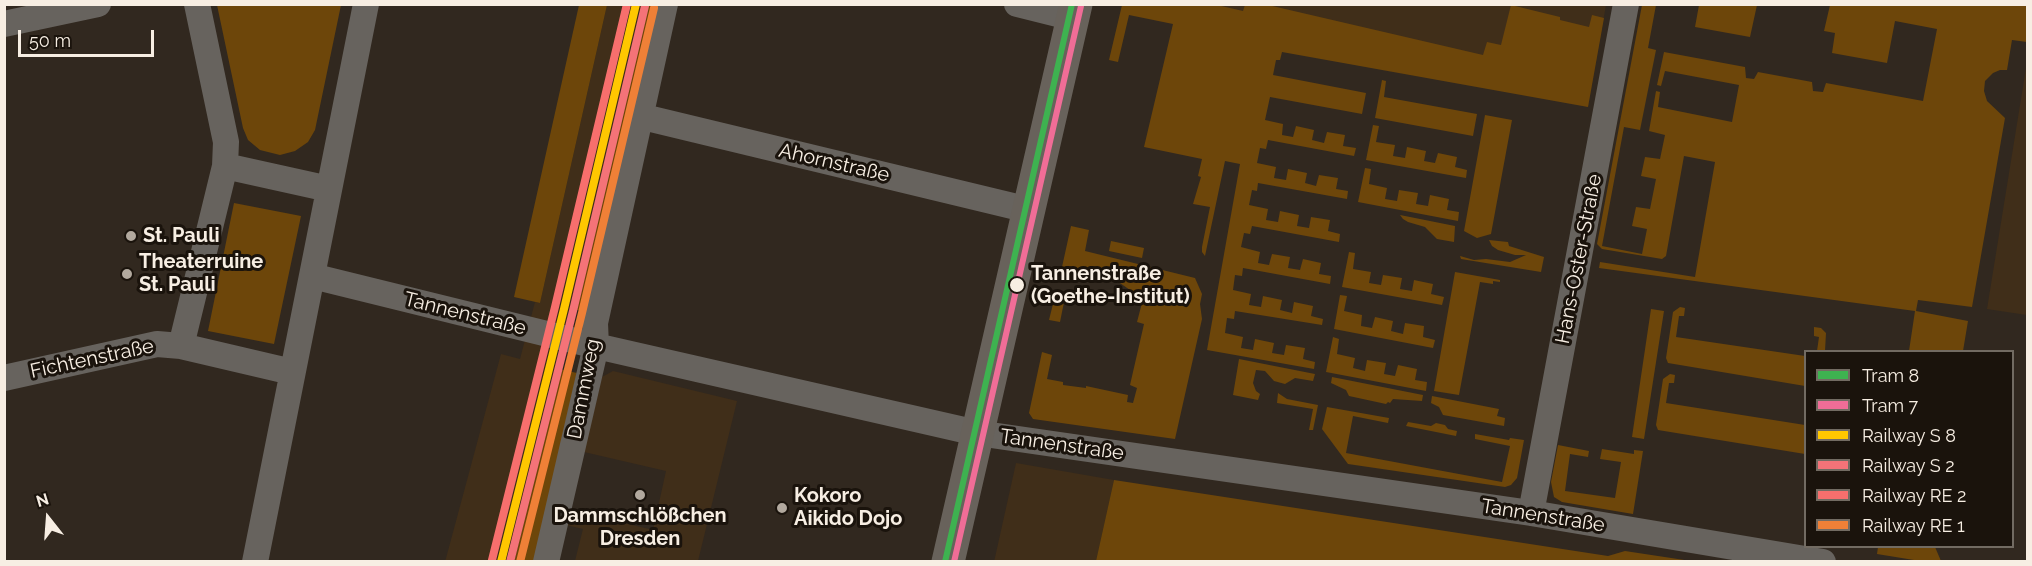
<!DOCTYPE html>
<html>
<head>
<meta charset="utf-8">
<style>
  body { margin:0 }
  #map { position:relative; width:2032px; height:566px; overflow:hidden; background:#31281f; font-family:Raleway,sans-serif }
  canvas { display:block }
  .frame { position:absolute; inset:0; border:6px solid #f7eee3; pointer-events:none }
  .legend { position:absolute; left:1804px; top:350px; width:210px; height:198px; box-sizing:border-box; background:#1a130c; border:2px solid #726b62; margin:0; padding:8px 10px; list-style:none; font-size:18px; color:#f7eee3 }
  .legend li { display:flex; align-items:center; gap:12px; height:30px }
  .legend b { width:30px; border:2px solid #726b62 }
  .north { position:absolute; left:18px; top:488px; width:60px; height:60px; -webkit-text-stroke:4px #1a130c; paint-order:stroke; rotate:343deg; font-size:16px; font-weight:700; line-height:24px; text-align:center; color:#f7eee3 }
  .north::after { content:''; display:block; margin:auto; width:21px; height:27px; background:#f7eee3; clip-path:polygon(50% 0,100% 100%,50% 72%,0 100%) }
  .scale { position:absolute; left:18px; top:30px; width:136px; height:27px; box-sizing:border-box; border:3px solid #f7eee3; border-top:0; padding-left:8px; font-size:18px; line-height:21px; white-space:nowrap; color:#f7eee3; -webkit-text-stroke:4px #1a130c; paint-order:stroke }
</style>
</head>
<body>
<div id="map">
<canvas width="2032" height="566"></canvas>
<div class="frame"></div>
<ul class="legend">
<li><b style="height:8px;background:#3eb250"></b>Tram 8</li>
<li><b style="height:8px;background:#f06d97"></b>Tram 7</li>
<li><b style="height:8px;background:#ffc700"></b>Railway S 8</li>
<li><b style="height:8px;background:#f47378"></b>Railway S 2</li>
<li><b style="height:8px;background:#f76f6d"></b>Railway RE 2</li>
<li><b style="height:8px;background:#ef8037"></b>Railway RE 1</li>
</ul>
<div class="north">N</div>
<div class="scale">50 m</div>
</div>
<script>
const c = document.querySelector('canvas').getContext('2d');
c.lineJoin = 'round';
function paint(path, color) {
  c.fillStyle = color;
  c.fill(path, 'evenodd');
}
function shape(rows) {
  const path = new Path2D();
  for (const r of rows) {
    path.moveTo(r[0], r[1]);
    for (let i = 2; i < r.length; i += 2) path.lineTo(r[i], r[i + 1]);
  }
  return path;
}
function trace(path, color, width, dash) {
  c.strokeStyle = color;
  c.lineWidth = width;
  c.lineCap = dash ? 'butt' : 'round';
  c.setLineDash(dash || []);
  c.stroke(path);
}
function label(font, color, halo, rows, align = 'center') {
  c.font = font + ' Raleway,sans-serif';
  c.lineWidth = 6;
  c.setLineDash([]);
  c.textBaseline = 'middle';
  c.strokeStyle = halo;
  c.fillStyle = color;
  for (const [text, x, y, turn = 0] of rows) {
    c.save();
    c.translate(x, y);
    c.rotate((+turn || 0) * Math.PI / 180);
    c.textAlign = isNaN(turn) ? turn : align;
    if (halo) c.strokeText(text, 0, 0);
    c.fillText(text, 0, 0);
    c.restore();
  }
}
paint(shape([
  [607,5,645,5,570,310,559,369,514,561,445,562,501,354,520,359,535,302,540,303],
  [1156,5,1606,5,1588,107,1448,72],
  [2027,62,2027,315,1987,309],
  [613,371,737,401,698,561,575,561,583,529,566,525,570,510,653,530,666,471,584,452,602,377],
  [1016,463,1114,480,1096,561,994,562]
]), '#402e19');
paint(shape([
  [217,5,341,5,315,130,308,142,295,151,280,155,260,150,248,140,243,128],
  [579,5,607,5,540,303,514,297],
  [645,5,660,5,591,310,570,310],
  [1217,5,1243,11,1245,5,1268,5,1483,55,1487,42,1501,45,1511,5,1560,17,1560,20,1589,27,1592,15,1604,18,1588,107,1282,52,1280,60,1276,60,1273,75,1366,93,1362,114,1270,97,1265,120,1283,124,1282,135,1293,137,1296,126,1314,130,1312,140,1324,143,1327,132,1345,135,1343,146,1356,148,1354,156,1268,140,1266,149,1260,148,1257,163,1276,167,1274,178,1286,180,1288,169,1307,173,1305,183,1316,186,1319,175,1338,178,1336,189,1348,191,1347,199,1258,183,1257,191,1252,190,1249,205,1268,209,1266,220,1278,222,1280,211,1299,215,1297,226,1309,228,1311,217,1330,220,1328,231,1340,234,1339,242,1252,226,1250,234,1244,233,1241,247,1260,252,1258,263,1269,265,1272,254,1290,257,1288,268,1300,270,1303,259,1321,263,1319,274,1331,276,1330,284,1243,268,1242,276,1235,275,1233,290,1251,294,1249,305,1261,307,1263,296,1282,300,1280,310,1292,313,1294,302,1313,306,1311,316,1323,319,1322,325,1235,311,1234,319,1227,318,1225,333,1243,337,1241,348,1253,350,1255,339,1274,343,1272,353,1284,355,1286,345,1305,348,1303,359,1315,362,1314,369,1207,350,1240,164,1225,161,1205,256,1202,252,1202,247,1210,207,1193,204,1201,177,1198,176,1202,159,1144,147,1173,24,1129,15,1118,62,1109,60,1122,5],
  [1642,5,1656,5,1648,48,1656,50,1640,130,1624,127,1602,246,1642,254,1647,229,1632,226,1636,207,1650,209,1656,179,1641,176,1645,157,1660,159,1665,135,1649,131,1656,91,1660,92,1658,107,1732,122,1739,85,1665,71,1661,86,1657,85,1664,52,1745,67,1746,78,1754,79,1758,72,1812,82,1813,91,1823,92,1826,83,1923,101,1937,29,1895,21,1887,63,1832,53,1835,33,1824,31,1830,5,2027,5,2027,42,2012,40,2007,70,2000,70,1993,73,1985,81,1984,91,1987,101,2005,118,1972,307,1918,300,1916,311,1968,321,1963,351,1909,351,1915,311,1599,268,1600,262,1695,277,1715,162,1684,156,1666,256,1662,259,1602,249,1597,244],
  [1699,5,1757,5,1750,37,1695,27],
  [1382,80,1386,81,1384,97,1477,114,1473,136,1375,118],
  [1485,115,1512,120,1491,234,1477,238,1464,231],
  [1373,125,1379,126,1376,142,1395,145,1393,156,1405,158,1407,147,1426,151,1424,161,1435,163,1438,153,1457,157,1455,167,1467,170,1466,178,1366,160],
  [1365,168,1371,169,1369,184,1387,188,1385,199,1397,201,1399,190,1418,193,1416,204,1428,206,1430,195,1449,199,1447,210,1459,212,1458,221,1358,202],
  [234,203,301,216,274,344,208,331],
  [1400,215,1455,226,1454,242,1437,239,1425,227,1408,222,1403,219],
  [1071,226,1089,230,1085,251,1195,278,1202,294,1200,304,1202,319,1175,439,1033,419,1029,413,1042,352,1052,355,1047,379,1063,382,1063,385,1086,388,1086,386,1128,395,1127,402,1133,403,1137,388,1130,385,1144,324,1137,322,1143,299,1117,281,1062,267],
  [1489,240,1508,242,1509,246,1544,257,1541,272,1461,259,1460,256,1474,260,1486,259,1510,262,1526,255,1515,255,1498,250,1492,246],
  [1111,241,1144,248,1142,258,1109,251],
  [1349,252,1355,253,1353,269,1371,272,1369,283,1381,285,1383,275,1402,278,1400,289,1412,291,1414,280,1433,284,1431,294,1444,297,1442,305,1342,287],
  [1455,272,1500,280,1500,282,1493,281,1493,284,1480,282,1459,395,1434,391],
  [1056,292,1062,293,1065,297,1060,322,1049,320],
  [1340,295,1347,296,1344,311,1362,315,1361,326,1372,328,1375,317,1393,321,1391,331,1403,334,1405,323,1424,326,1423,337,1435,340,1433,348,1334,329],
  [1680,307,1685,308,1684,316,1679,316,1676,337,1805,356,1805,386,1668,363,1666,358,1673,312],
  [1651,309,1664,311,1644,439,1632,437],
  [1814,327,1821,328,1826,333,1825,351,1817,351,1819,337,1814,336],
  [1333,337,1339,339,1337,354,1355,358,1353,368,1365,371,1367,360,1386,363,1384,374,1395,376,1398,365,1417,369,1415,380,1427,382,1426,391,1326,372],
  [1239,359,1315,374,1313,381,1295,378,1285,384,1274,381,1265,371,1256,370,1253,383,1256,391,1260,394,1258,400,1233,395],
  [559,369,577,373,534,561,514,562],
  [1670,374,1675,375,1674,383,1669,383,1666,403,1805,425,1805,454,1658,430,1656,425,1663,379],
  [1332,377,1423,395,1422,401,1393,399,1390,403,1388,402,1386,404,1349,396,1346,390,1331,383],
  [1278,393,1287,399,1318,405,1313,430,1309,430,1313,409,1277,403],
  [1432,396,1499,409,1497,416,1505,418,1504,426,1443,415,1439,407,1431,403],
  [1327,407,1389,418,1388,423,1353,416,1346,453,1502,482,1510,446,1475,439,1475,434,1509,440,1510,438,1524,440,1517,478,1511,485,1505,487,1348,464,1322,429],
  [1408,422,1431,426,1436,423,1445,425,1448,429,1457,431,1456,436,1406,426],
  [1558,445,1589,451,1588,457,1570,454,1565,491,1615,498,1621,462,1600,459,1602,449,1634,454,1634,450,1643,451,1633,514,1562,502,1554,497,1551,482],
  [1114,480,1608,556,1625,551,1691,561,1096,561],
  [1878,547,1935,547,1941,561,1920,561,1877,554]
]), '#6d460a');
trace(shape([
  [1017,4,1073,18],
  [4,24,98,4],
  [639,116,1029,210],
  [225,166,329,189],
  [312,276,596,346,977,433,1531,513,1823,562],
  [181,346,225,166,226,142,197,4],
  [4,378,157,344,181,346,292,372],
  [1531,513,1626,4],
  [255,562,366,4],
  [546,562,596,346,595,323,665,4]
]), '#67635e', 26);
trace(shape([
  [948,562,1076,4]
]), '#68625b', 33);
trace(shape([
  [501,562,564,309,636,4]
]), '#ffc700', 8);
trace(shape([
  [510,562,573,311,645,6]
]), '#f47378', 8);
trace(shape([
  [492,560,555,307,627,4]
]), '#f76f6d', 8);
trace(shape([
  [520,562,582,313,654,8]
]), '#ef8037', 8);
trace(shape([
  [945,562,1072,4]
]), '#3eb250', 6);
trace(shape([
  [954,562,1081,6]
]), '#f06d97', 6);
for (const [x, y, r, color] of [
  [131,236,6,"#b2a99e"],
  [127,274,6,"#b2a99e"],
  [1017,285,8,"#f7eee3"],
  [640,495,6,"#b2a99e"],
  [782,508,6,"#b2a99e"]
]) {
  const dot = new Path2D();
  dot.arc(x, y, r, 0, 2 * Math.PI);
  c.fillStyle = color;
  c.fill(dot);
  trace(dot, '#1a130c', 2);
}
label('20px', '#f7eee3', '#1a130c', [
  ["Ahornstraße",834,163,13],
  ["Hans-Oster-Straße",1579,259,-79],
  ["Tannenstraße",465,314,14],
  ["Fichtenstraße",92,359,-12],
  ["Dammweg",584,389,-79],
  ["Tannenstraße",1062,445,8],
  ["Tannenstraße",1543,516,9]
]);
label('bold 20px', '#f7eee3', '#1a130c', [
  ["St. Pauli",143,236],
  ["Theaterruine",139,262],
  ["St. Pauli",139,285],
  ["Kokoro",794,496],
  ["Aikido Dojo",794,519],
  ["Dammschlößchen",640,516,"center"],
  ["Dresden",640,539,"center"]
], 'left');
label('bold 20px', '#f7eee3', '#1a130c', [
  ["Tannenstraße",1031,274],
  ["(Goethe-Institut)",1031,297]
], 'left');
</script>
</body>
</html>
